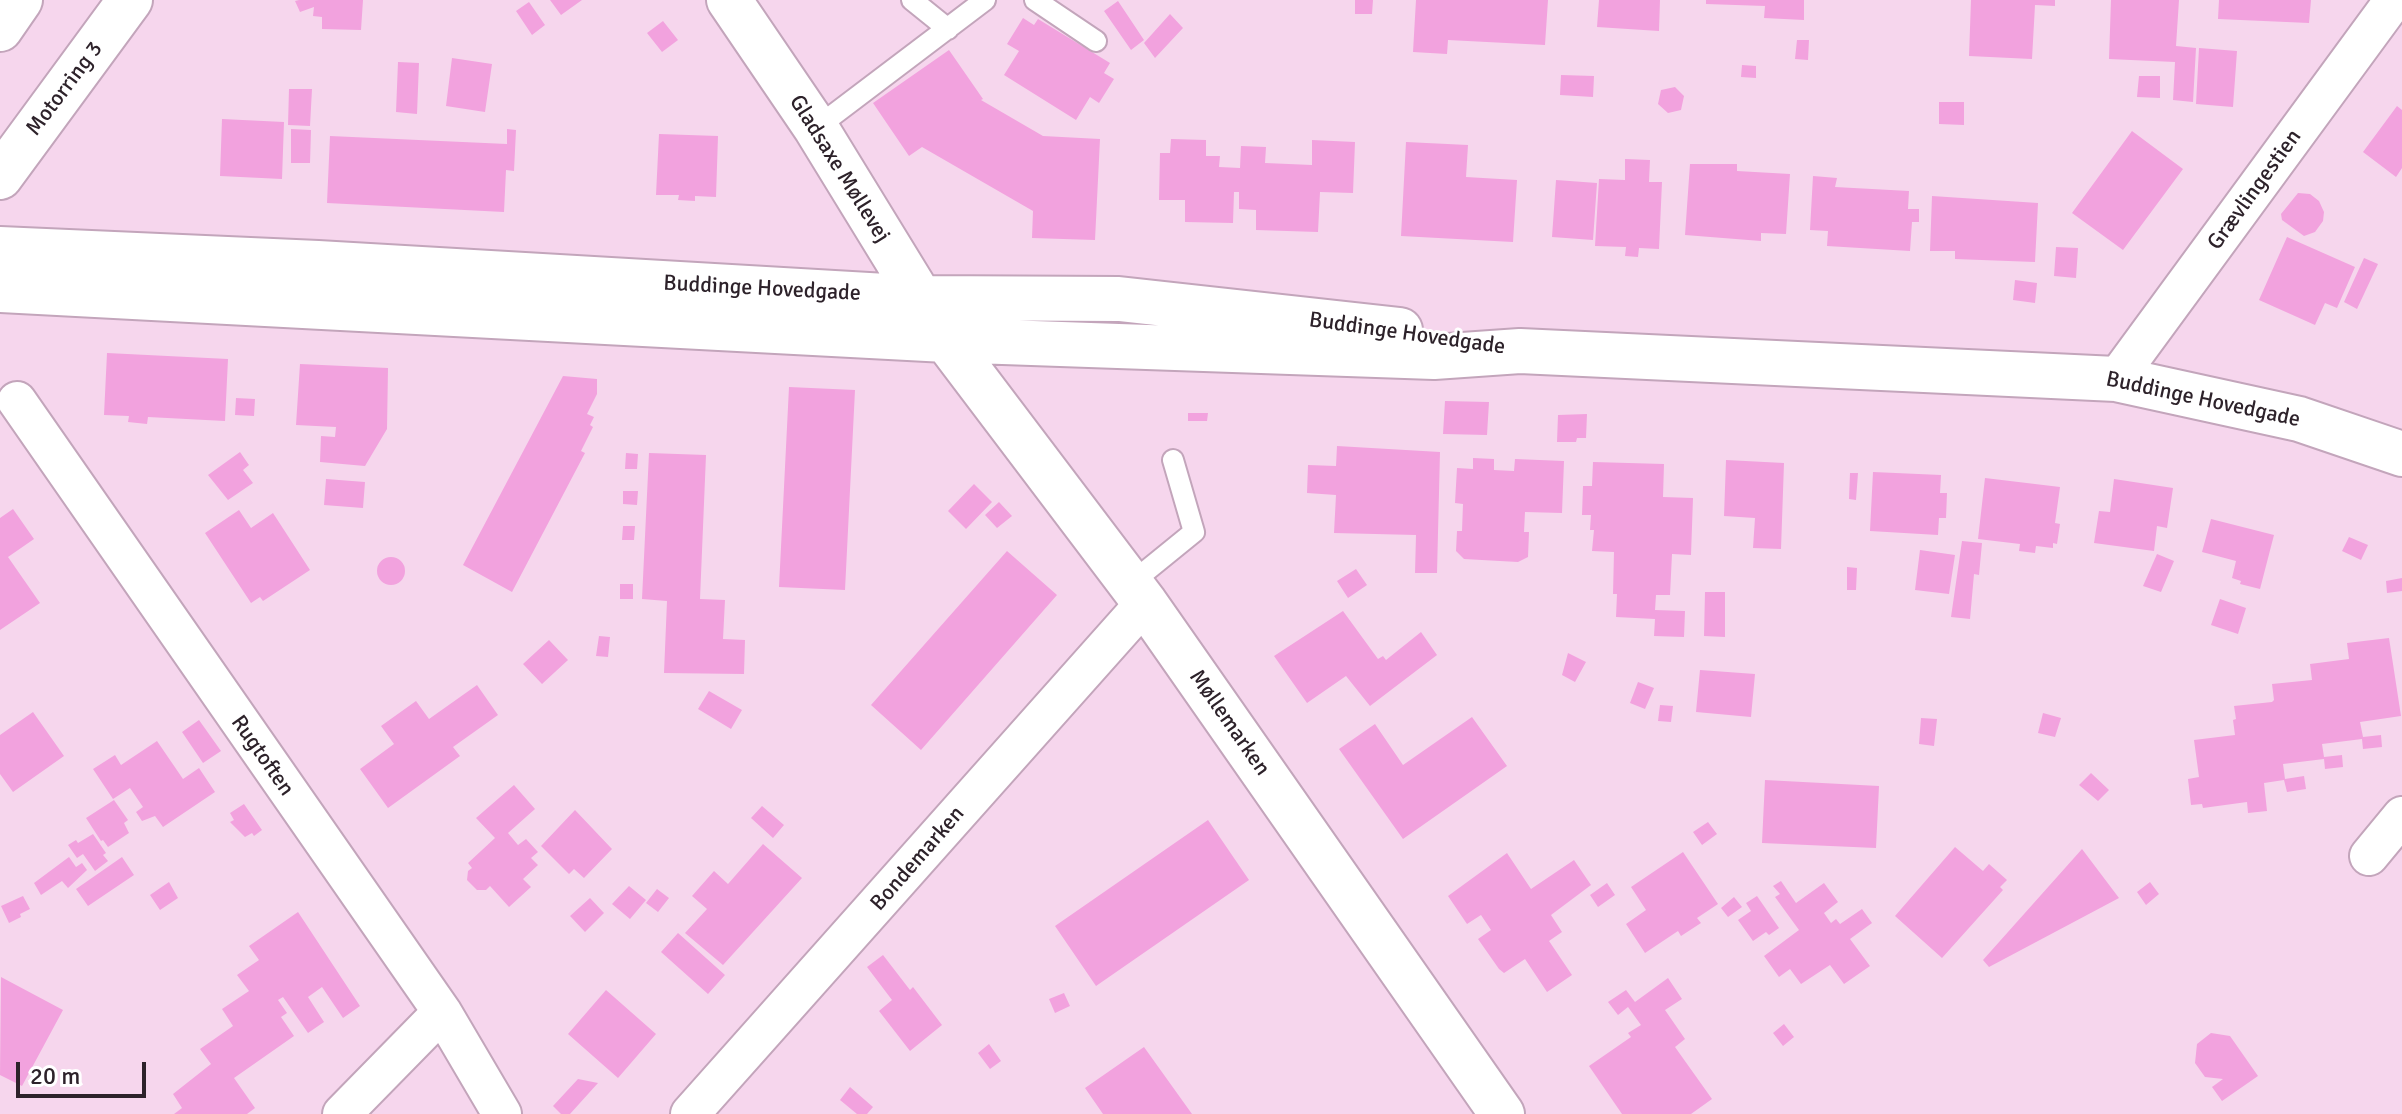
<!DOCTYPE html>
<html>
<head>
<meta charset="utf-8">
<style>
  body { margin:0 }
  #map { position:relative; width:2402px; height:1114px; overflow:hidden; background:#f6d6ed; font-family:Signika,sans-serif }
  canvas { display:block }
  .scale { position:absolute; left:16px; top:1062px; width:130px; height:36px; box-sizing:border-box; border:4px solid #2d222a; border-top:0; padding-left:10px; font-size:24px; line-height:28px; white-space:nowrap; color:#2d222a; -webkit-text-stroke:6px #fff; paint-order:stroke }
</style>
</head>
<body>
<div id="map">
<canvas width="2402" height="1114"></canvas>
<div class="scale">20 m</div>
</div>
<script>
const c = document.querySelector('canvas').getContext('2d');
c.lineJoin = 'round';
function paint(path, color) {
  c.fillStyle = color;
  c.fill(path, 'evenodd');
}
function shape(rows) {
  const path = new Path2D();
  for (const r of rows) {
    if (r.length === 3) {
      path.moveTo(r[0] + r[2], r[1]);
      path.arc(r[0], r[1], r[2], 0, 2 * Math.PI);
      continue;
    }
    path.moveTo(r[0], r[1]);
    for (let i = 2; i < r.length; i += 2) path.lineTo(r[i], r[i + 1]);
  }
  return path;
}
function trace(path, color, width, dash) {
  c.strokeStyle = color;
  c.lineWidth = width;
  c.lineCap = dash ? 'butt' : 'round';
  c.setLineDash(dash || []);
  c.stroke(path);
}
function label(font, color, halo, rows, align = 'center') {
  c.font = font + ' Signika,sans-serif';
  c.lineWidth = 6;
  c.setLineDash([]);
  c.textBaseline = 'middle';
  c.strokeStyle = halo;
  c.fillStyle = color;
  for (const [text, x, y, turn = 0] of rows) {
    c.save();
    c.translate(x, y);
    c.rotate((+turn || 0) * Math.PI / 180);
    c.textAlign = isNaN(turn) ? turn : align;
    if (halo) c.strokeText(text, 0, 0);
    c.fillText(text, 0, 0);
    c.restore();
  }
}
paint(shape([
  [299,0,363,0,361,30,322,29,322,17,313,16,314,7,300,12,295,1],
  [550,0,582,0,561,15],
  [1355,0,1373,0,1372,14,1355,14],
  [1416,0,1548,0,1545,45,1448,40,1447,54,1413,52],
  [1599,0,1660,0,1659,31,1597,27],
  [1706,0,1804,0,1804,20,1764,18,1765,6,1706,4],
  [1971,0,2055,0,2055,6,2035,5,2032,59,1969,56],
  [2111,0,2179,0,2176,46,2196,48,2193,102,2173,100,2175,62,2109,59],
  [2219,0,2311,0,2309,23,2218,19],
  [1118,1,1144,40,1131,50,1104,11],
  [529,2,545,25,532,35,516,11],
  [1170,14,1183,28,1155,58,1144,43],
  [1023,18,1034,25,1038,19,1110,63,1104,73,1114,79,1099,103,1090,97,1076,120,1004,75,1019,51,1007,44],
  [663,21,678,40,662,52,647,33],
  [1797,40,1809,40,1808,60,1795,59],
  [2199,48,2237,51,2233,107,2196,104],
  [949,50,983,99,981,100,1043,136,1100,139,1095,240,1032,238,1033,211,922,147,909,156,873,103],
  [452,58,492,64,485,112,446,106],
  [398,62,419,63,417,114,396,112],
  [1742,65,1756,66,1756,78,1741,77],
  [1561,75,1594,76,1593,97,1560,95],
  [2139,76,2160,76,2160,98,2137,97],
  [1675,87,1684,96,1681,110,1668,113,1658,104,1661,90],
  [289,89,312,89,310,126,288,125],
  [1939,102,1964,102,1964,125,1939,124],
  [2397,106,2402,110,2402,168,2396,177,2363,152],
  [222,119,284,122,282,179,220,176],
  [291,129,311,130,310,163,291,163],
  [507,129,516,130,514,171,506,170,504,212,327,203,330,136,507,144],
  [2132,131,2183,169,2123,250,2072,213],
  [659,134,718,136,716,197,695,196,695,201,678,200,679,195,656,195],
  [1171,139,1206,140,1206,156,1220,156,1219,167,1240,168,1241,146,1266,147,1265,163,1312,165,1312,140,1355,142,1353,193,1320,192,1318,232,1256,230,1256,210,1239,209,1239,192,1234,192,1233,223,1185,222,1185,200,1159,200,1160,153,1170,153],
  [1406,142,1468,145,1466,177,1517,180,1513,242,1401,236],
  [1625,159,1650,160,1649,182,1662,182,1659,249,1639,248,1638,257,1625,256,1626,247,1595,246,1599,179,1625,180],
  [1690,164,1737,164,1737,171,1790,174,1786,234,1761,233,1761,241,1685,235],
  [1813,176,1837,178,1835,187,1909,191,1908,209,1919,209,1919,222,1912,222,1910,251,1827,246,1828,231,1810,230],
  [1556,180,1597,183,1593,240,1552,237],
  [2298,193,2310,194,2319,201,2324,212,2323,221,2315,232,2304,236,2282,220,2281,214],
  [1932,196,2038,203,2035,262,1955,259,1955,251,1930,251],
  [2287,237,2355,267,2337,308,2325,303,2315,325,2259,300],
  [2056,247,2078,248,2076,278,2054,276],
  [2364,258,2378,264,2357,309,2344,302],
  [2015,280,2037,283,2035,303,2013,300],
  [107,353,228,359,225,421,148,417,147,424,128,422,129,416,104,415],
  [300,364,388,368,387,429,365,466,320,462,321,436,335,437,336,427,296,425],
  [563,376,597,379,597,394,587,414,594,417,590,425,593,427,581,451,585,453,512,592,463,565],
  [789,387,855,390,845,590,779,587],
  [236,398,255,399,254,416,235,415],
  [1445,401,1489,402,1487,435,1443,434],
  [1188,413,1208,413,1207,421,1188,421],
  [1587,414,1586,438,1577,438,1576,442,1557,442,1558,415],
  [1337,446,1440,452,1437,573,1415,573,1416,535,1334,533,1336,495,1307,493,1308,465,1336,466],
  [240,452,249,465,243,470,253,483,228,500,208,475],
  [626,453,638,454,637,469,625,469],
  [649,453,706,455,700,599,725,600,723,639,745,640,744,674,664,673,667,601,642,599],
  [1473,458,1494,459,1494,470,1514,471,1515,459,1564,461,1562,513,1525,512,1524,532,1529,532,1528,557,1518,562,1464,559,1456,551,1457,531,1462,531,1463,504,1455,503,1457,468,1473,469],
  [1726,460,1784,463,1781,549,1753,548,1755,518,1724,516],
  [1593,462,1664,464,1663,497,1693,498,1691,555,1672,554,1670,595,1656,595,1655,610,1685,611,1684,637,1654,636,1655,619,1616,617,1617,594,1613,594,1614,552,1592,551,1594,530,1590,530,1591,515,1582,515,1583,486,1592,486],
  [1873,472,1941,475,1940,493,1947,493,1946,518,1939,518,1938,535,1870,531],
  [1850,473,1858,473,1856,500,1849,499],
  [1985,478,2060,487,2055,523,2060,524,2057,544,2053,543,2053,548,2036,546,2035,553,2019,551,2020,544,1978,539],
  [326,479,365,482,363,508,324,505],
  [2114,479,2173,488,2167,528,2157,526,2154,551,2094,543,2099,511,2110,512],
  [974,484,992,502,966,529,948,511],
  [623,491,638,491,637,505,623,504],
  [999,502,1012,516,997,528,985,515],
  [13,509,34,539,8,557,40,603,0,630,0,518],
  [239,510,251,528,273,513,310,570,263,601,260,597,251,603,205,533],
  [2211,519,2274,535,2260,589,2240,584,2241,581,2232,578,2236,561,2202,552],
  [623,526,635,526,634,540,622,540],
  [2349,537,2368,545,2361,560,2342,551],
  [1962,541,1982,543,1979,575,1974,574,1970,619,1951,617],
  [1920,550,1955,555,1949,594,1915,590],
  [1007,551,1057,595,921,750,871,705],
  [2157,554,2174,561,2161,592,2143,586],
  [391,571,14],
  [1847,567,1857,568,1856,590,1847,590],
  [1356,569,1367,585,1348,598,1337,581],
  [2402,578,2402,591,2387,593,2386,581],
  [620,584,633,584,633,599,620,599],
  [1705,592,1725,592,1725,637,1704,636],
  [2220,599,2246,608,2238,634,2211,625],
  [1343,611,1378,659,1383,656,1386,660,1421,632,1437,655,1370,706,1346,676,1307,703,1274,656],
  [599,636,610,637,608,657,596,656],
  [2389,638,2401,716,2360,722,2363,737,2381,735,2382,747,2363,749,2362,739,2322,744,2324,757,2342,755,2343,767,2325,769,2324,759,2283,764,2285,779,2304,776,2306,789,2287,792,2284,780,2264,783,2267,811,2248,813,2247,802,2203,808,2202,804,2191,805,2188,779,2199,777,2194,740,2235,735,2233,720,2236,719,2234,706,2272,702,2274,700,2272,684,2312,680,2310,664,2349,659,2347,643],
  [549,640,568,660,542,684,523,664],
  [1568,653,1586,662,1575,682,1562,675],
  [1700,670,1755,674,1751,717,1696,712],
  [1638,682,1654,688,1645,709,1630,703],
  [477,685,498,715,453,747,460,756,388,808,360,769,394,744,381,726,416,701,429,719],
  [709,691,742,710,731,729,698,709],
  [1660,705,1673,706,1671,722,1658,721],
  [33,712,64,756,13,792,0,774,0,735],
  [2043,713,2061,718,2055,737,2038,733],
  [1472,717,1507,766,1403,839,1339,749,1375,724,1403,765],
  [1921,718,1937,719,1934,746,1919,744],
  [199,720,221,751,203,763,182,732],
  [157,741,183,779,199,768,215,792,163,827,155,816,142,821,136,812,143,807,130,788,113,799,93,769,115,755,121,765],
  [2091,773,2109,790,2098,801,2079,785],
  [1765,780,1879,786,1876,848,1762,843],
  [514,785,535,809,508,833,518,845,526,839,538,852,531,858,538,865,523,879,531,887,509,907,490,886,486,890,477,890,467,880,468,871,472,868,468,863,495,838,476,818],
  [114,800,128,820,124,823,129,833,108,847,103,840,101,841,86,818],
  [244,804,262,830,254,836,252,833,245,837,230,822,234,820,230,813],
  [762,806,784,825,773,838,751,818],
  [575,810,612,849,584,878,574,869,569,874,541,846],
  [1208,820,1249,880,1096,986,1055,926],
  [1708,822,1717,834,1702,845,1693,832],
  [93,834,106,853,103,855,108,861,95,871,83,854,77,858,68,845,76,840,78,843],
  [763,844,802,878,723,965,685,933,707,909,692,896,714,871,728,884],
  [1955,847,1983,871,1989,864,2007,880,2000,887,2003,890,1942,958,1895,916],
  [2082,849,2119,898,1989,967,1983,960],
  [1683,852,1718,904,1697,918,1701,923,1681,936,1678,931,1645,953,1626,924,1646,910,1631,887],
  [1507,853,1531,889,1574,860,1591,885,1551,915,1562,932,1549,941,1572,975,1547,992,1525,959,1504,973,1499,969,1478,939,1491,930,1481,915,1467,924,1448,896],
  [69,857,76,867,82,863,87,870,68,888,62,881,41,895,34,883],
  [122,857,134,875,88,906,76,889],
  [1781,881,1796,903,1824,883,1838,902,1824,913,1831,923,1836,919,1840,924,1862,909,1872,923,1850,939,1870,966,1844,984,1830,965,1801,984,1790,969,1779,977,1764,956,1799,930,1775,897,1780,894,1773,886],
  [169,882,178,898,160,910,150,895],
  [2150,882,2159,894,2146,905,2137,892],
  [1607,883,1615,895,1598,907,1590,895],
  [629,886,646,900,630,919,612,904],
  [657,889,669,898,658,912,646,903],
  [23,896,30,909,20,914,21,917,9,923,1,906],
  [1757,896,1779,928,1769,935,1766,932,1753,941,1738,920,1751,911,1746,903],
  [1734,897,1742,907,1728,917,1721,908],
  [590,898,604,913,585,932,570,916],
  [298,912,360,1006,343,1018,322,987,308,997,324,1022,308,1033,283,997,278,1000,287,1013,281,1017,294,1036,234,1078,255,1108,247,1114,174,1114,182,1108,173,1094,211,1064,200,1049,233,1026,222,1009,249,991,237,975,259,960,249,946],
  [678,933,725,975,708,994,661,952],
  [883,955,910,990,913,987,942,1025,910,1051,879,1011,892,1000,867,967],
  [1,977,63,1010,22,1086,0,1075],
  [1668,978,1682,999,1665,1010,1685,1039,1675,1047,1712,1099,1691,1114,1622,1114,1589,1066,1631,1037,1628,1033,1641,1025,1628,1007,1618,1015,1608,1002,1626,990,1635,1002],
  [606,990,656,1034,618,1078,568,1034],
  [1064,993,1070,1006,1055,1013,1049,999],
  [1784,1024,1794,1037,1783,1046,1773,1033],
  [2211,1033,2230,1036,2258,1076,2222,1101,2212,1087,2223,1079,2205,1077,2195,1063,2197,1044],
  [989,1044,1001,1061,990,1069,978,1053],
  [1144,1047,1192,1114,1103,1114,1085,1088],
  [578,1079,598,1083,570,1114,561,1114,553,1106],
  [850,1087,873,1107,867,1114,857,1114,840,1100]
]), '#f2a2de');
const lane = shape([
  [912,0,948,29],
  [1035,0,1096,41],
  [816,128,985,0],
  [1130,584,1194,532,1173,460]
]);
const street = shape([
  [2116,379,2394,0],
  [17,401,442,1012,502,1114],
  [2369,856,2402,816],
  [342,1114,442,1012],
  [690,1114,1145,603]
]);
const secondary = shape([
  [729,0,816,128,946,340,1145,603,1502,1114],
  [0,249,318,263,920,298,1119,299,1400,330],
  [0,290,946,340,1434,357,1520,351,2116,379,2299,419,2402,454]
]);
const highway = shape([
  [0,29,20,0],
  [0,177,130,0]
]);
trace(lane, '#c3a5bb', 24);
trace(street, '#c3a5bb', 42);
trace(secondary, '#c3a5bb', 48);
trace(highway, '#c3a5bb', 48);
trace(lane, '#fff', 20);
trace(street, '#fff', 38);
trace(secondary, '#fff', 44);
trace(highway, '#fff', 44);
label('22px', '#2d222a', '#fff', [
  ["Motorring 3",65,89,-53],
  ["Gladsaxe Møllevej",839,169,58],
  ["Grævlingestien",2255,190,-54],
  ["Buddinge Hovedgade",762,289,3],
  ["Buddinge Hovedgade",1407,334,8],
  ["Buddinge Hovedgade",2203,400,12],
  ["Møllemarken",1229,723,55],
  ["Rugtoften",262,756,55],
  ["Bondemarken",918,859,-49]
]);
</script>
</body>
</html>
